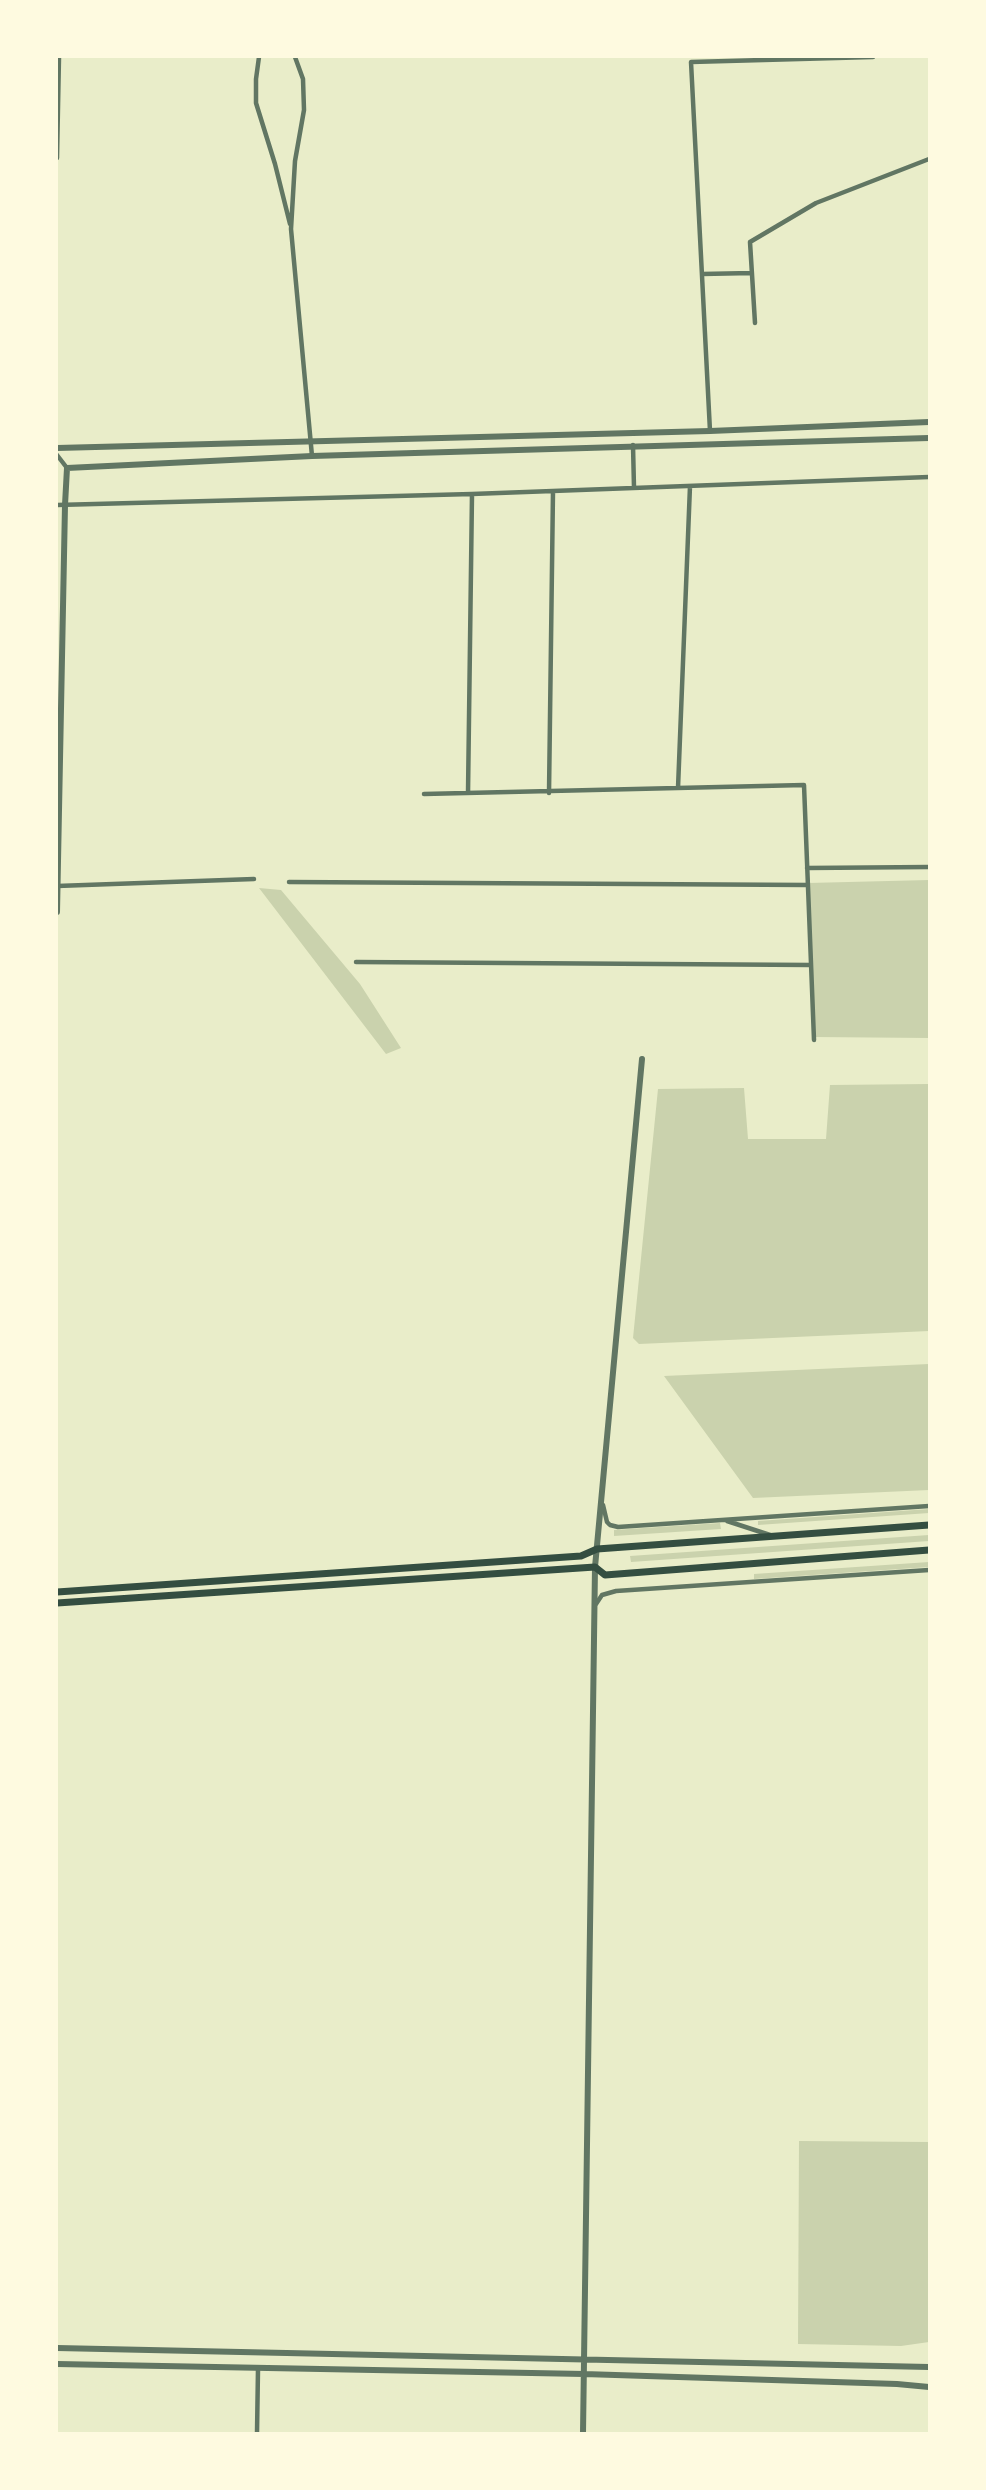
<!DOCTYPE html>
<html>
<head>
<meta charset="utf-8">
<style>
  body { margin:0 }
  #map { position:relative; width:986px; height:2490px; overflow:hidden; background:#e9edc9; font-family:"Roboto Condensed",sans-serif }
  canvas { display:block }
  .frame { position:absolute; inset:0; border:58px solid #fefae0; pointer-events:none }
</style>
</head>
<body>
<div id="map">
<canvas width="986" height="2490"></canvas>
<div class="frame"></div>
</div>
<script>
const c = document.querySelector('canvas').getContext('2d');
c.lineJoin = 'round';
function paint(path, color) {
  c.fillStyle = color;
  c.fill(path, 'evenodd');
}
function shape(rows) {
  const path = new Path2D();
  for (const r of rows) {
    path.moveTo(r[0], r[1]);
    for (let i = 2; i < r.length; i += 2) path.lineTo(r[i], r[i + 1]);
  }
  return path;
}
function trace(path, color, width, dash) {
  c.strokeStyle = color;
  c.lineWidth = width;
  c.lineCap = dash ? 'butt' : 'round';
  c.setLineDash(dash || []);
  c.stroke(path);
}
paint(shape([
  [929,880,929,1038,814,1037,808,883],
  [259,888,281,890,360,984,401,1048,386,1054],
  [929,1084,929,1331,639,1344,633,1338,658,1089,744,1088,748,1139,826,1139,830,1085],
  [929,1364,929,1490,753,1498,664,1376],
  [929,1509,929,1513,758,1525,758,1521],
  [720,1523,721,1529,614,1536,614,1530],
  [929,1535,929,1541,631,1562,630,1556],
  [929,1562,929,1567,754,1579,754,1574],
  [799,2141,929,2142,929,2342,901,2346,798,2344]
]), '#cad2ad');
trace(shape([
  [259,57,256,79,256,103,275,164,290,224],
  [295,57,303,79,304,110,295,161,291,229,312,456],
  [57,158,59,57],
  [702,274,752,273],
  [755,323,750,242,816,203,929,159],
  [710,431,691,62,873,57],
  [633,445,634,488],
  [57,455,67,468],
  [57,505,472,494,929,477],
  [678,788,690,486],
  [468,793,472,494],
  [549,793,553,491],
  [424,794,804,785,814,1040],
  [807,868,929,867],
  [289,882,808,885],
  [57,886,254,879],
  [356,962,811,965],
  [603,1505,607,1522,610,1525,618,1527,929,1506],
  [727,1521,770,1535],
  [596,1604,602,1595,616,1591,929,1570],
  [257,2433,258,2369]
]), '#617663', 4.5);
trace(shape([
  [57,448,710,431,929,422],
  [57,912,65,505,67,468,312,456,929,438],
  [57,2348,929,2367],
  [57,2364,584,2374,897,2384,929,2387],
  [583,2433,595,1567,642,1059]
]), '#617663', 6);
trace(shape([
  [57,1592,581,1556,597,1549,929,1525],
  [57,1603,595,1567,605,1575,929,1550]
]), '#344e41', 7);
</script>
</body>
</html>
